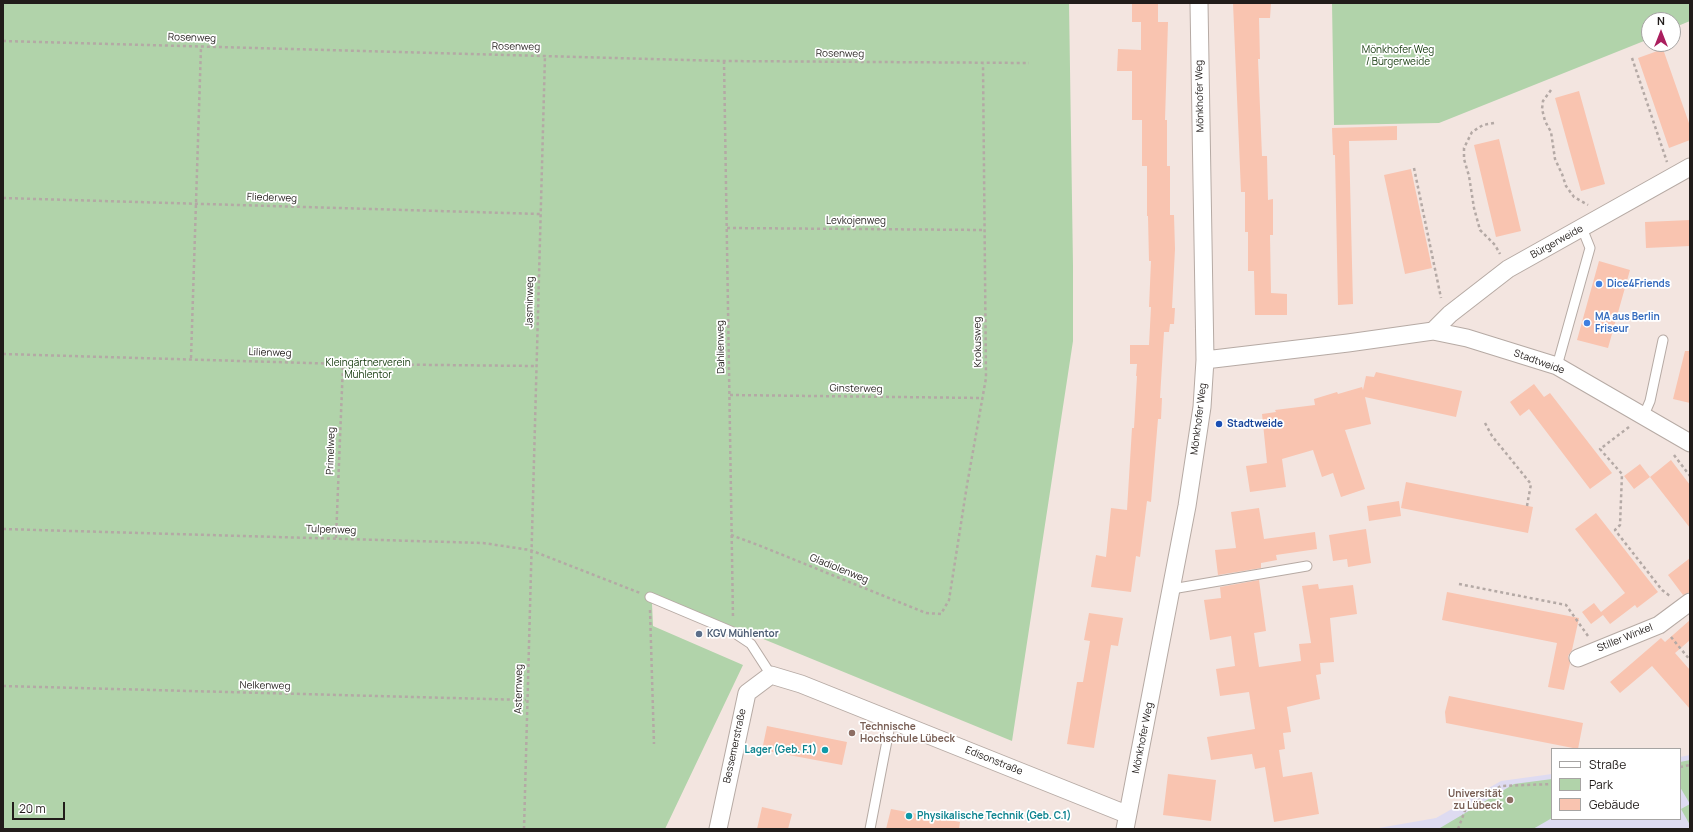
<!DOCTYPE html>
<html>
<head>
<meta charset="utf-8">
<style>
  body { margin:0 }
  #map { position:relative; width:1693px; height:832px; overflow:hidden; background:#f3e5e0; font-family:Manrope,sans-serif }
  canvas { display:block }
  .frame { position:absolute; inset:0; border:4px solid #211c1a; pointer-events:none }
  .legend { position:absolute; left:1551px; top:748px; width:130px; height:72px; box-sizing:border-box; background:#fff; border:1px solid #a6a4a3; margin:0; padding:5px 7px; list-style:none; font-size:12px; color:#211c1a }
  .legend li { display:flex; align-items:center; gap:8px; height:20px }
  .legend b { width:20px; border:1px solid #a6a4a3 }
  .north { position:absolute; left:1641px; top:12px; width:40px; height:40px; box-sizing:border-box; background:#fff; border:1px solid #a6a4a3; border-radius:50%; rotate:0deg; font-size:11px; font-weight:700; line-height:16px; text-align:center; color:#211c1a }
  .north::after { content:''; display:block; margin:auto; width:14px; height:18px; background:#aa1e5e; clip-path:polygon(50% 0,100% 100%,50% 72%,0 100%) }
  .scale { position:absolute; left:12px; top:802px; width:53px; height:18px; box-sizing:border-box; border:2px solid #211c1a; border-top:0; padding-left:5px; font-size:12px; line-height:14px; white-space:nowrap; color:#211c1a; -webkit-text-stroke:3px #fff; paint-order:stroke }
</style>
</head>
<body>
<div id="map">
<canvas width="1693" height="832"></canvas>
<div class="frame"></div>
<ul class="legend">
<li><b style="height:5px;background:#fff"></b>Straße</li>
<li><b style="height:11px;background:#b1d3aa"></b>Park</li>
<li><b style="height:11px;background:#f9c4b0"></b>Gebäude</li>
</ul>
<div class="north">N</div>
<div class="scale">20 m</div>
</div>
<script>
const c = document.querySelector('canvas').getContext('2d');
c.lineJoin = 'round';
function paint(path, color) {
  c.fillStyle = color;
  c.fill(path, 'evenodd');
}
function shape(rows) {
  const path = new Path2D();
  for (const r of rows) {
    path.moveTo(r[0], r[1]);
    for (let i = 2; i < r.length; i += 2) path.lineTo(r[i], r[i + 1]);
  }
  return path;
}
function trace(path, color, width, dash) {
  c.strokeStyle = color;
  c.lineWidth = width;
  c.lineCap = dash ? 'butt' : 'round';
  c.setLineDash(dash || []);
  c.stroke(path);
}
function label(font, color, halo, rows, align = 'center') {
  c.font = font + ' Manrope,sans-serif';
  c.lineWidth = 3.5;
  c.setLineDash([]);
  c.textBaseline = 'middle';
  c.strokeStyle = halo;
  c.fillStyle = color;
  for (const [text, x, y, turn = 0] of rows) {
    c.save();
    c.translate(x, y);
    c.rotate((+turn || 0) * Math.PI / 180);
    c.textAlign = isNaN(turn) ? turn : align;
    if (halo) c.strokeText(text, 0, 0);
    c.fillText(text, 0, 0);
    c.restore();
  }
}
paint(shape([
  [1690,755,1690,829,1373,829,1436,818,1501,781,1552,774,1552,819,1680,819,1680,757]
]), '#dedbf1');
paint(shape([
  [3,3,1069,3,1073,266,1073,341,1012,741,656,595,652,604,653,626,743,665,665,829,3,829],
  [1332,3,1690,3,1690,21,1673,28,1673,20,1649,20,1649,39,1439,123,1334,125],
  [1690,760,1690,804,1680,787,1680,762],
  [1552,779,1552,818,1533,829,1431,829,1440,828,1514,784],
  [1690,804,1690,825,1681,809]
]), '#b1d3aa');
paint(shape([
  [1132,3,1158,3,1158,22,1168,22,1165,120,1167,120,1167,166,1170,166,1170,215,1174,215,1175,249,1172,308,1175,308,1174,324,1170,324,1169,332,1164,332,1160,398,1162,398,1161,419,1158,419,1151,502,1147,501,1140,557,1136,556,1131,592,1091,587,1096,555,1106,557,1111,508,1127,510,1132,428,1134,428,1137,376,1136,376,1137,364,1130,364,1130,345,1149,345,1151,307,1149,307,1151,261,1149,261,1148,216,1147,216,1147,166,1142,166,1142,120,1132,120,1132,71,1117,71,1118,49,1141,50,1141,22,1132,22],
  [1233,3,1271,3,1270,18,1259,18,1260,59,1258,59,1262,156,1267,156,1268,200,1273,199,1273,235,1270,235,1271,293,1287,294,1287,315,1255,315,1254,271,1248,271,1248,232,1245,232,1245,192,1241,192],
  [1663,49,1690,126,1690,140,1669,148,1638,58],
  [1579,91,1605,184,1581,191,1555,98],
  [1397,126,1397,140,1349,141,1353,304,1338,305,1335,155,1333,155,1332,128],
  [1499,139,1521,231,1496,237,1474,145],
  [1411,169,1432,268,1405,274,1384,175],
  [1690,220,1690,246,1646,248,1645,222],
  [1599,261,1630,270,1608,348,1577,340],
  [1685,351,1690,351,1690,403,1673,399],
  [1376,372,1462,391,1456,417,1365,397,1371,424,1345,430,1365,489,1341,497,1333,473,1322,477,1313,450,1282,459,1286,487,1250,492,1246,466,1267,463,1262,414,1276,412,1275,410,1315,405,1314,399,1337,392,1338,394,1362,387,1363,390,1366,376,1374,377],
  [1534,384,1544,397,1550,393,1612,473,1590,489,1529,409,1520,416,1510,402],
  [1671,460,1690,485,1690,528,1650,477],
  [1640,464,1650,477,1634,489,1624,476],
  [1406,482,1533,507,1528,533,1401,508],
  [1399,501,1401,516,1369,521,1367,506],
  [1259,508,1264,539,1315,532,1317,549,1276,555,1277,560,1261,563,1261,568,1218,575,1215,550,1236,548,1231,512],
  [1596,513,1658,592,1637,608,1635,605,1610,624,1603,615,1591,624,1582,612,1594,603,1601,612,1625,593,1575,529],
  [1366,529,1371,563,1348,567,1347,559,1333,561,1329,535],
  [1690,558,1690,592,1683,595,1668,575],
  [1259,580,1266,631,1254,633,1259,667,1301,661,1299,644,1311,643,1302,586,1318,584,1319,589,1353,585,1357,614,1330,618,1334,662,1320,663,1321,674,1316,675,1320,699,1287,707,1291,732,1283,733,1285,749,1279,750,1283,777,1312,772,1319,814,1274,822,1265,767,1255,769,1252,754,1211,760,1207,737,1255,729,1249,692,1220,696,1216,669,1235,666,1231,636,1210,640,1204,600,1221,598,1220,587],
  [1447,592,1579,618,1572,650,1568,656,1570,663,1564,690,1548,687,1557,643,1442,620],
  [1089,613,1123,618,1118,646,1111,645,1094,748,1067,744,1077,682,1083,682,1090,641,1084,640],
  [1690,620,1690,640,1675,653,1690,670,1690,709,1652,666,1620,693,1610,682,1661,638,1665,642],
  [1449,696,1583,723,1578,749,1446,723,1445,712],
  [767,726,847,742,842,765,762,750],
  [1168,774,1216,780,1211,821,1163,815],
  [762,807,792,814,788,829,757,829],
  [891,809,960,822,959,829,886,829]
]), '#f9c4b0');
const lane = shape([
  [1557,366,1590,248,1582,228],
  [1644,415,1650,401,1663,340],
  [1172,589,1307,566],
  [650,597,733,632,751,644,771,675],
  [870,829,891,720]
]);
const street = shape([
  [1433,331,1450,314,1508,269,1690,167],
  [1205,360,1348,343,1433,331,1467,338,1557,366,1690,443],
  [1578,658,1659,625,1690,602],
  [718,829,747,693,771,675,801,684,1121,812,1128,813],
  [1125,829,1187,506,1202,407,1205,360,1199,3]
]);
trace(lane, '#b6aaa4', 11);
trace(street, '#b6aaa4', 19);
trace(shape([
  [3,41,724,61,1029,63],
  [1632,58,1667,162],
  [724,61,733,618],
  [1551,90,1543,101,1542,109,1545,121,1551,132,1555,159,1562,174,1566,186,1574,197,1588,205],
  [1494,123,1483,125,1472,132,1464,148,1464,159,1469,176,1474,208,1480,230,1495,245,1500,254],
  [1414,168,1441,298],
  [3,198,540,214],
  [727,228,984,230],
  [3,354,343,364,536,366],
  [191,358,201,47],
  [730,395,983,398],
  [1485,423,1492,436,1531,484,1527,506],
  [1629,427,1600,449,1622,474,1620,525,1615,530,1662,590,1670,596],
  [1674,455,1690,476],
  [3,529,483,543,530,550,640,593],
  [731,535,758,545,926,613,941,614,949,600,967,485,986,378,983,64],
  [336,538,343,364],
  [1459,584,1566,605,1588,636],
  [650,610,654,744],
  [1671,637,1690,660],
  [3,686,526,700],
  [1680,767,1690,765],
  [524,829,545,55],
  [1458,829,1466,808,1501,786,1552,784]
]), '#b4a9a5', 2.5, [3, 3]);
trace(lane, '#fff', 9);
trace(street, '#fff', 17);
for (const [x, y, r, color] of [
  [1599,284,4,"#3f7fe0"],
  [1587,323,4,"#3f7fe0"],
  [1219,424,4,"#1a4fb4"],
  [699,634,4,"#5c6f8a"],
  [852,733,4,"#8d6e63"],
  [825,750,4,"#0f9aa8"],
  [1510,800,4,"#8d6e63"],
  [909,816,4,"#0f9aa8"]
]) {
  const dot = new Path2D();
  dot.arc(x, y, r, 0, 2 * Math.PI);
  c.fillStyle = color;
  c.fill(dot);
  trace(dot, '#fff', 1.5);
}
label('10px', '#211c1a', '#fff', [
  ["Rosenweg",192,38,2],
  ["Rosenweg",516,47,1],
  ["Rosenweg",840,54,1],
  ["Mönkhofer Weg",1200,96,-91],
  ["Fliederweg",272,198,2],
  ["Levkojenweg",856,221],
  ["Bürgerweide",1557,242,-29],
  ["Jasminweg",530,302,-89],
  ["Krokusweg",978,342,-91],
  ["Dahlienweg",721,347,-91],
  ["Lilienweg",270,353,2],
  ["Stadtweide",1539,362,20],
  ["Ginsterweg",856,389,1],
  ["Mönkhofer Weg",1199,419,-83],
  ["Primelweg",331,451,-88],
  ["Tulpenweg",331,530,2],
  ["Gladiolenweg",839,569,22],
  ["Stiller Winkel",1625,638,-22],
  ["Nelkenweg",265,686,1],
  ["Asternweg",519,689,-89],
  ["Mönkhofer Weg",1143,738,-79],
  ["Bessemerstraße",735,746,-78],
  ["Edisonstraße",994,761,22]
]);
label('10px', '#103608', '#fff', [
  ["Mönkhofer Weg",1398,50],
  ["/ Bürgerweide",1398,62],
  ["Kleingärtnerverein",368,363],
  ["Mühlentor",368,375]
]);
label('bold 10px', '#366cbe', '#fff', [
  ["Dice4Friends",1607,284],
  ["MA aus Berlin",1595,317],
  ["Friseur",1595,329]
], 'left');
label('bold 10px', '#164399', '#fff', [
  ["Stadtweide",1227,424]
], 'left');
label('bold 10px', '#4e5e75', '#fff', [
  ["KGV Mühlentor",707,634]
], 'left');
label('bold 10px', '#785e54', '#fff', [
  ["Technische",860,727],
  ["Hochschule Lübeck",860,739],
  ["Universität",1502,794,"right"],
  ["zu Lübeck",1502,806,"right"]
], 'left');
label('bold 10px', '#0d838f', '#fff', [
  ["Lager (Geb. F.1)",817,750],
  ["Physikalische Technik (Geb. C.1)",917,816,"left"]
], 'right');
</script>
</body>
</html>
